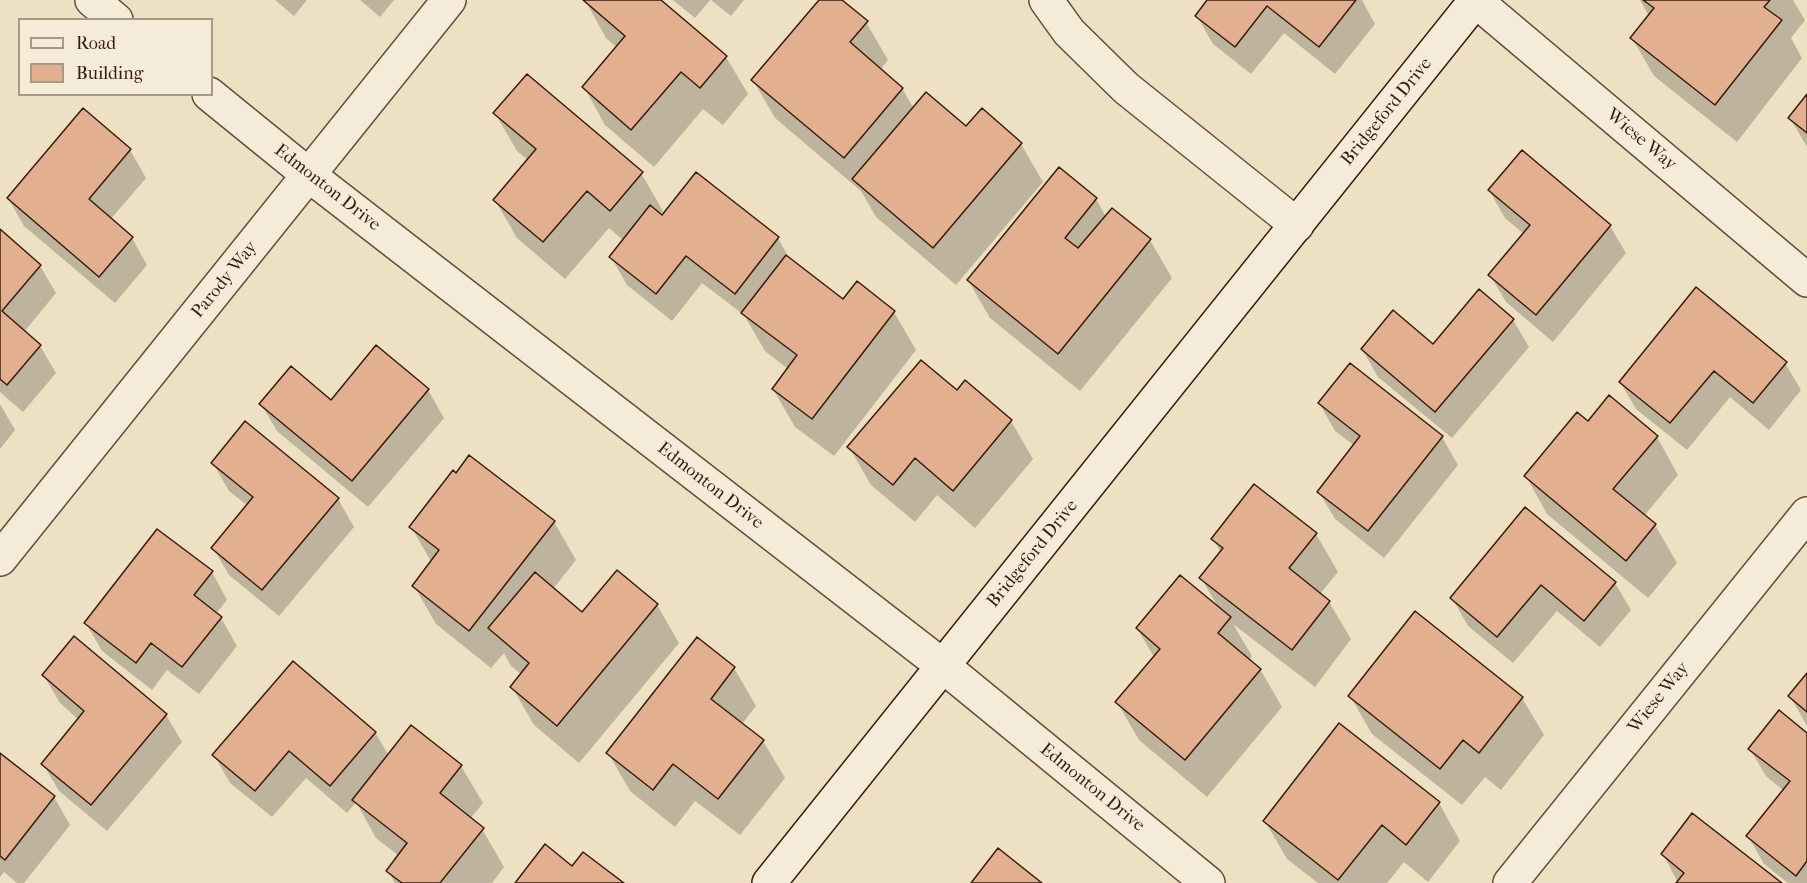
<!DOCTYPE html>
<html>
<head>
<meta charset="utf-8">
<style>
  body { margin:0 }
  #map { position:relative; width:1807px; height:883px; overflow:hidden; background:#eee0c3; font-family:"IM FELL French Canon",serif }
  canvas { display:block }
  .legend { position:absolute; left:18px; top:18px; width:195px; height:78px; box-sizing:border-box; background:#f4ebd8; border:2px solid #a99887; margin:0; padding:8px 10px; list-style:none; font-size:18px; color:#391c0e }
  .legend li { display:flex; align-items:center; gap:12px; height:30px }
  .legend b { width:30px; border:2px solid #a99887 }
</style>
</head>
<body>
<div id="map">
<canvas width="1807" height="883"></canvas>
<ul class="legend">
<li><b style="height:8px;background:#f4ebd8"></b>Road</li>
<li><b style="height:16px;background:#e3af91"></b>Building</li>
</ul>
</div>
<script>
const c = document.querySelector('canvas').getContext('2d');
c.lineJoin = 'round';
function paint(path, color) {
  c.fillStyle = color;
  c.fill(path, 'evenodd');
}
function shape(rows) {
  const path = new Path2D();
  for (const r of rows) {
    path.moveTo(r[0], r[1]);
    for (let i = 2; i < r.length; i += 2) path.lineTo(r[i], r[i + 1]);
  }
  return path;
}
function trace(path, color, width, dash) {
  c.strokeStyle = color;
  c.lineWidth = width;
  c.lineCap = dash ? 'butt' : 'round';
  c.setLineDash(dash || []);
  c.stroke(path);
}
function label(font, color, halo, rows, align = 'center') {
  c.font = font + ' "IM FELL French Canon",serif';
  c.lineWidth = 5;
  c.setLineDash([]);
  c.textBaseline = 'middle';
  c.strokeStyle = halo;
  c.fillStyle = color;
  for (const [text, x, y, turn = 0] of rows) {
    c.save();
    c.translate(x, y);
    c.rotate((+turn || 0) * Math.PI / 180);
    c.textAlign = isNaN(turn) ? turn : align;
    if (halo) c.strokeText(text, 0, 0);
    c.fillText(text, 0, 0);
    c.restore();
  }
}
paint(shape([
  [275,0,307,0,294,16],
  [360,0,394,0,380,17],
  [585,0,659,0,726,57,748,94,723,125,703,109,654,167,605,125,584,87,617,48,606,38],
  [673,0,710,0,695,18],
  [711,0,744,0,731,16],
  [821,0,840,0,866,22,888,60,880,70,902,88,914,109,967,128,982,111,1021,144,1043,182,956,285,876,217,861,191,775,118,753,80],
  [1209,0,1362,0,1375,24,1335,74,1284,33,1251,74,1213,44,1197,16],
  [1640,0,1793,0,1805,20,1791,38,1802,58,1737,142,1654,76,1632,38,1649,16],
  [1807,97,1807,147,1790,118],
  [83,110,130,150,146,178,110,220,132,238,147,265,115,303,24,226,8,198],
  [495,113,641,173,663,211,660,215,778,238,790,260,843,301,857,283,894,312,916,350,834,456,795,427,773,389,788,369,765,351,744,315,702,283,672,321,627,285,611,257,624,241,609,228,565,279,517,238,495,200,528,160,517,151],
  [1489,190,1610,226,1626,253,1553,342,1506,302,1490,275,1524,234,1505,218],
  [1096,199,1106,217,1150,240,1172,278,1080,391,990,318,968,280],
  [0,231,40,266,56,293,24,332,40,346,56,373,23,412,0,392],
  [1513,320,1529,347,1452,438,1378,377,1362,349,1434,346],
  [1785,363,1801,390,1769,430,1730,397,1687,450,1636,409,1620,382],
  [428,390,444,418,368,507,277,431,261,404,331,402],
  [957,392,1011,421,1033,459,975,528,937,495,915,522,871,485,849,447],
  [1319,403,1442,437,1458,465,1384,558,1335,519,1319,492,1355,446,1335,431],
  [0,404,15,430,0,449],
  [1588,423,1657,437,1678,475,1644,516,1655,525,1677,563,1648,598,1547,514,1526,476],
  [213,463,338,499,354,527,279,616,229,575,213,548,248,506,229,491],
  [1525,509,1615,583,1631,610,1600,647,1557,611,1513,663,1468,626,1452,598],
  [554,522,576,560,553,589,583,614,657,605,679,643,579,763,534,725,512,687,522,675,511,666,504,653,491,668,436,624,414,586,432,563,411,527],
  [1316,534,1338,572,1320,594,1329,602,1351,639,1315,687,1233,624,1252,656,1249,660,1260,669,1282,707,1207,797,1139,740,1117,702,1154,657,1137,628,1219,609,1201,578,1221,553,1213,539],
  [212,572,227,600,216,614,221,618,237,646,199,694,167,670,152,690,102,651,86,623],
  [697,639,734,668,756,706,742,724,763,741,785,778,740,835,695,801,675,827,630,791,608,753],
  [1807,675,1807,726,1790,696],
  [44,676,166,715,182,742,107,831,59,791,43,764,79,720,60,703],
  [1350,696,1522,698,1544,735,1501,790,1485,777,1462,805,1372,734],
  [375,732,389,756,461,766,483,803,470,819,482,829,504,867,492,883,395,883,388,871,399,856,376,838,356,802,347,813,306,778,272,817,230,783,214,755],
  [1807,735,1807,883,1788,883,1764,864,1748,836,1784,791,1766,776,1750,749],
  [0,755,54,797,70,825,24,883,17,883,4,872,0,877],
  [1439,803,1460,841,1428,882,1404,862,1387,883,1318,883,1287,859,1265,821],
  [1663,854,1779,883,1678,883]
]), '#0003');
const building = shape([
  [583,0,661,0,727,56,700,88,681,72,631,130,582,87,625,36,583,0],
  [819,0,842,0,868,21,850,42,903,88,844,158,751,80,819,0],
  [1207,0,1356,0,1319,47,1267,6,1235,47,1195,16,1207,0],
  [1643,0,1770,0,1764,7,1782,20,1715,105,1630,38,1654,8,1643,0],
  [527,74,643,172,610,211,587,191,543,242,493,200,536,149,493,113,527,74],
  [926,92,966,126,982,108,1022,143,933,248,852,179,926,92],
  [1807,94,1807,133,1788,118,1807,94],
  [83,108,131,149,89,199,133,237,99,277,7,198,83,108],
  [1522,150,1611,225,1536,315,1488,275,1530,225,1488,190,1522,150],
  [1059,167,1097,198,1065,238,1078,248,1112,208,1151,239,1058,354,967,280,1059,167],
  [696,172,779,237,735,294,686,256,656,294,609,257,650,205,662,215,696,172],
  [0,229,41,265,2,311,41,345,7,385,0,379,0,229],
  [786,255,843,299,857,281,895,311,812,419,772,389,797,355,741,313,786,255],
  [1696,287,1787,362,1753,403,1714,371,1670,423,1619,382,1696,287],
  [1479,289,1514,319,1435,412,1361,349,1393,310,1433,344,1479,289],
  [376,345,429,389,352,481,259,404,291,366,331,400,376,345],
  [921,360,957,390,965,380,1012,420,953,491,915,458,893,485,847,447,921,360],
  [1350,363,1443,436,1368,531,1317,492,1360,436,1318,403,1350,363],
  [1609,395,1658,436,1613,489,1656,524,1626,561,1524,476,1577,412,1588,421,1609,395],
  [245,421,339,498,262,590,211,548,253,497,211,463,245,421],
  [469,455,555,521,469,631,412,586,439,550,409,527,453,470,456,473,469,455],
  [1254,484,1317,533,1289,568,1330,601,1292,650,1199,578,1223,548,1211,539,1254,484],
  [1525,507,1616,582,1584,621,1541,585,1497,637,1450,598,1525,507],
  [157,529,213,571,194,595,222,617,182,667,151,643,136,663,84,623,157,529],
  [617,570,658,604,557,726,510,687,529,663,488,628,535,572,582,612,617,570],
  [1180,575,1231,617,1218,633,1261,669,1185,760,1115,702,1160,649,1136,628,1180,575],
  [1415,611,1523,697,1479,753,1463,740,1440,769,1348,696,1415,611],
  [74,636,167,714,91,805,41,764,84,711,42,675,74,636],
  [697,637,735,667,711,699,764,740,718,799,673,764,653,790,606,753,697,637],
  [293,661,376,732,330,786,289,751,255,791,212,755,293,661],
  [1807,673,1807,712,1788,696,1807,673],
  [1779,710,1807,733,1807,861,1796,876,1746,836,1790,781,1748,749,1779,710],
  [1339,723,1440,802,1406,845,1382,825,1338,880,1263,821,1339,723],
  [411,725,462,765,440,793,484,828,440,883,402,883,386,871,407,843,352,800,411,725],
  [0,753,55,796,5,860,0,856,0,753],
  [1692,813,1782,883,1676,883,1684,873,1661,854,1692,813],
  [545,844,572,866,583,852,624,883,515,883,545,844],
  [998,848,1042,883,971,883,998,848]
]);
paint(building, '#e3af91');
trace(building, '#391c0e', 1.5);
const street = shape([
  [92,0,116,20],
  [1046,0,1069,32,1126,88,1297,225],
  [1476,1,1807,280],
  [209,94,310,176,943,666,1208,883],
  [0,559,449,0],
  [1510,883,1807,514]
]);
const secondary = shape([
  [769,883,1476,0]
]);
trace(street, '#664d3b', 36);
trace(secondary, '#391c0e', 36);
trace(street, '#f4ebd8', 33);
trace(secondary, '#f4ebd8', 33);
label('18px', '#391c0e', '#f4ebd8', [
  ["Bridgeford Drive",1387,112,-51],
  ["Wiese Way",1641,140,40],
  ["Edmonton Drive",327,188,38],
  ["Parody Way",225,280,-51],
  ["Edmonton Drive",710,486,38],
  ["Bridgeford Drive",1033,554,-51],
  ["Wiese Way",1659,698,-51],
  ["Edmonton Drive",1092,788,39]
]);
</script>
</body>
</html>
